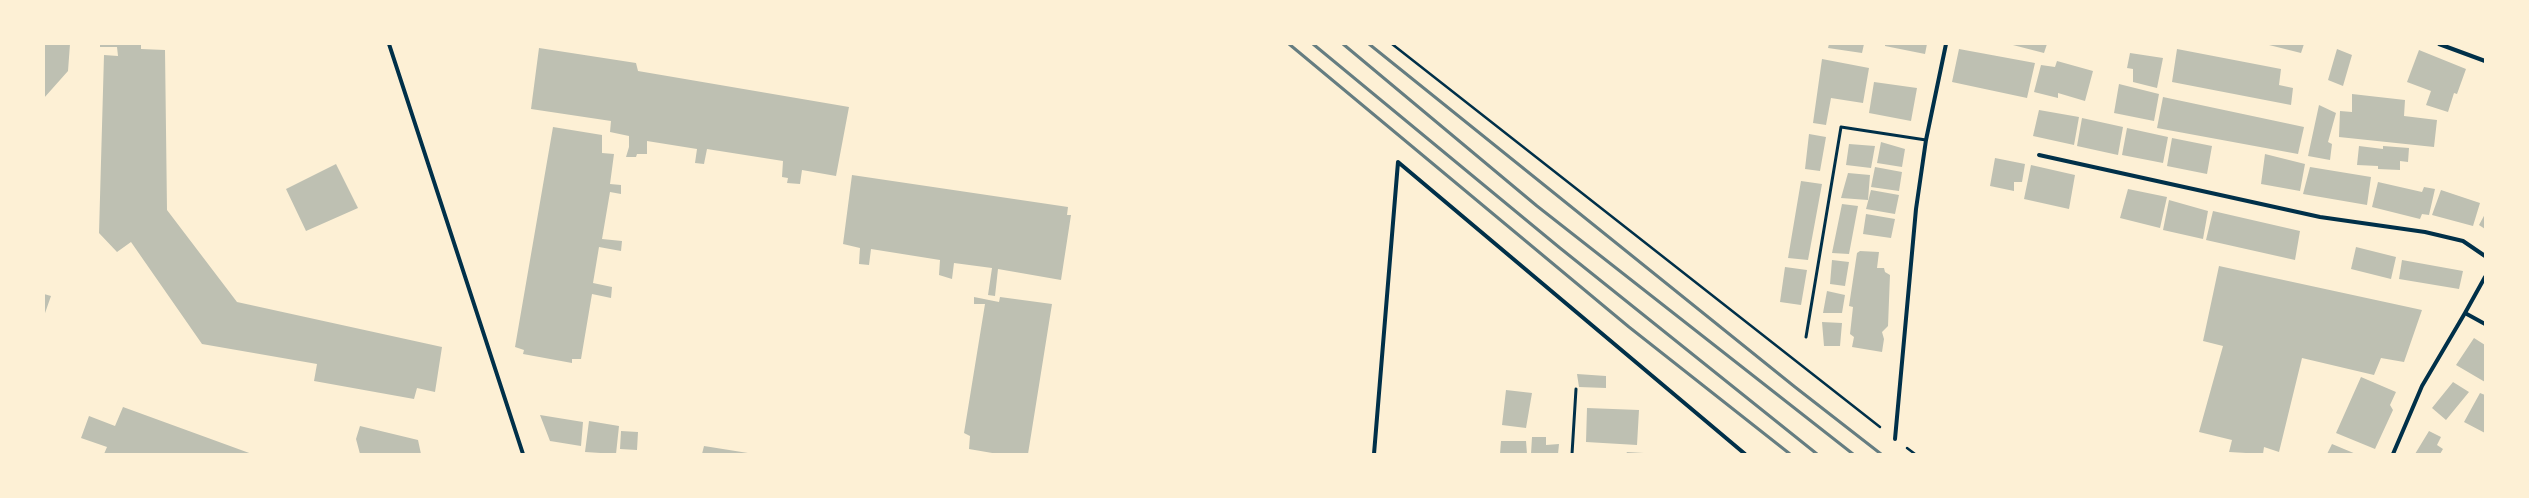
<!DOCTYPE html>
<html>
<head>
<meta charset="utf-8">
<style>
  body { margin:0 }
  #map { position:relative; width:2529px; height:498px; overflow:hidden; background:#fdf0d5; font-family:"Roboto Condensed",sans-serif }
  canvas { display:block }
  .frame { position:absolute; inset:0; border:45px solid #fdf0d5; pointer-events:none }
</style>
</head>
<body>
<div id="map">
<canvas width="2529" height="498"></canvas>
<div class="frame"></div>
</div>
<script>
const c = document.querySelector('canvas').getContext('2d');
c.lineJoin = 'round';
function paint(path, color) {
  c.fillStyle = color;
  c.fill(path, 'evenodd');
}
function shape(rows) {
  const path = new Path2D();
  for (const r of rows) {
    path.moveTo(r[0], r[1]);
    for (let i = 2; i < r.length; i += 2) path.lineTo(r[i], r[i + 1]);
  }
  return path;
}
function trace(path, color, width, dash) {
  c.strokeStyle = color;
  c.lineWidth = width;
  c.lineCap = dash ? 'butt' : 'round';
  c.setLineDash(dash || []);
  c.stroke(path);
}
paint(shape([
  [44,44,70,44,68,71,44,98],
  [100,44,141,44,141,49,165,50,167,210,237,302,442,347,435,392,417,388,414,399,314,381,317,364,202,344,131,242,117,252,99,233,104,55,118,56,117,47,100,47],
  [1829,44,1864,44,1862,53,1828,48],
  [1885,44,1927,44,1925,54,1885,46],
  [2009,44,2047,44,2044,53],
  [2265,44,2304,44,2301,53],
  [539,48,636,63,638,71,849,107,836,176,802,170,800,184,787,183,788,178,782,177,783,161,707,149,704,164,695,163,697,149,647,141,647,154,637,154,636,157,626,157,629,147,629,136,610,132,611,121,531,109],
  [1959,49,2035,63,2027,98,1952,82],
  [2177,49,2281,69,2279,85,2293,88,2291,105,2172,82],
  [2337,49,2352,55,2343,86,2328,80],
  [2419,50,2466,69,2457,94,2454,93,2448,112,2426,105,2431,91,2407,82],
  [2130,53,2163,58,2157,88,2133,82,2133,69,2127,68],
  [1822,59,1869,68,1863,103,1831,98,1826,125,1813,123],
  [2057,61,2093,71,2085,101,2058,93,2058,98,2034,92,2041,65,2055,67],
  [1874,82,1917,88,1911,121,1869,113],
  [2119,84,2159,94,2154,121,2114,113],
  [2352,94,2405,100,2404,116,2437,120,2434,147,2339,137,2340,111,2352,112],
  [2163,97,2304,127,2298,154,2157,128],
  [2319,105,2336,113,2328,142,2332,144,2330,160,2308,156],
  [2039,110,2079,117,2074,145,2033,136],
  [2082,118,2123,127,2118,155,2077,146],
  [553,127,602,135,602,153,614,154,610,184,621,185,621,194,610,192,602,239,622,241,621,251,599,247,593,283,612,287,611,298,592,294,581,359,572,359,572,363,523,354,524,350,515,347],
  [2127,128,2168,137,2163,163,2122,155],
  [1809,134,1826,137,1820,171,1805,169],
  [2172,138,2212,146,2207,174,2167,166],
  [1881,142,1905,149,1902,167,1877,163],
  [1849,144,1875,146,1871,168,1846,165],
  [2359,146,2383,149,2383,146,2409,148,2408,162,2400,161,2400,170,2378,169,2378,166,2357,165],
  [2265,154,2305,164,2300,191,2261,184],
  [1995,158,2025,164,2022,182,2014,182,2014,191,1990,186],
  [336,164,358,208,306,231,286,189],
  [2031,165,2075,175,2069,209,2024,199],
  [1875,167,1902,172,1899,191,1871,187],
  [2310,167,2371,177,2367,205,2303,194],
  [1848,173,1870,175,1868,200,1841,198],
  [852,175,1068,207,1067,215,1071,215,1061,280,998,269,995,296,988,295,992,268,954,263,952,279,939,275,940,260,871,249,869,265,859,264,860,248,843,244],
  [1801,181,1822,184,1808,260,1788,258],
  [2378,182,2422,192,2424,187,2435,189,2429,215,2422,214,2420,219,2372,207],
  [2128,189,2167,197,2160,228,2120,218],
  [1871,190,1899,195,1895,214,1866,209],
  [2441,190,2480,203,2473,226,2432,215],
  [2169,200,2208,211,2203,239,2163,230],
  [1842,204,1858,206,1849,254,1832,253],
  [2213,211,2300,231,2295,260,2206,240],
  [1866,214,1895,219,1891,238,1863,234],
  [2485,214,2485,229,2479,225],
  [2356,247,2396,257,2391,279,2351,269],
  [1860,251,1879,252,1877,268,1884,268,1885,272,1890,275,1888,326,1882,332,1884,339,1882,352,1852,347,1854,337,1850,334,1853,307,1849,306,1857,253],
  [1832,260,1849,262,1845,286,1830,284],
  [2402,260,2463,271,2459,289,2399,279],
  [2219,266,2422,310,2404,362,2381,358,2374,375,2302,358,2279,452,2264,447,2263,454,2229,452,2232,440,2199,432,2223,346,2203,341],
  [1785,267,1807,270,1801,305,1780,302],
  [1827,291,1845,295,1842,313,1823,313],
  [44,294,51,296,44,316],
  [974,297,999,302,1000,297,1052,304,1028,454,998,454,969,449,970,436,964,433,985,304,974,304],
  [1822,322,1842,323,1840,346,1824,346],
  [2474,338,2485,345,2485,382,2456,365],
  [1577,374,1606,376,1606,388,1579,387],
  [2361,377,2396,392,2390,405,2393,410,2375,449,2336,433],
  [2453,382,2469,392,2446,420,2432,408],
  [1506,390,1532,393,1526,428,1502,425],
  [2480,393,2485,395,2485,433,2464,422],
  [123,407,252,454,104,454,107,447,81,438,89,416,115,426],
  [1587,408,1639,410,1637,445,1586,442],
  [540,415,583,422,581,446,550,441],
  [589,421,619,426,616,454,585,452],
  [360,426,418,440,421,454,360,454,356,439],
  [621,431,638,432,637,450,620,449],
  [2429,431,2441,437,2437,445,2443,449,2440,454,2415,454],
  [1532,437,1546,437,1546,445,1559,444,1558,454,1531,454],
  [1501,441,1526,441,1527,454,1500,454],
  [2332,444,2356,454,2327,454],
  [704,446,748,453,748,454,702,454],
  [1627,452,1644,453,1644,454,1626,454]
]), '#bec0b2');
trace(shape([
  [1392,44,1880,427],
  [1907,448,1915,454]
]), '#003049', 2.5);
trace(shape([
  [1806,337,1841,127,1926,140],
  [1572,454,1576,389]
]), '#003049', 3);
trace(shape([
  [389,44,523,454],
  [2439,44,2485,61],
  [2039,155,2320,217,2425,232,2463,241,2485,256],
  [2465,313,2485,277],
  [1895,439,1916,209,1926,140,1946,44],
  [1374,454,1398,162,1745,454],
  [2393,454,2422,386,2465,313,2485,324]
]), '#003049', 4);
trace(shape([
  [1289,44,1629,327,1790,454],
  [1313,44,1560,248,1817,454],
  [1343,44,1537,206,1853,454],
  [1369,44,1795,387,1881,454]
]), '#657d81', 3);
</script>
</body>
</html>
